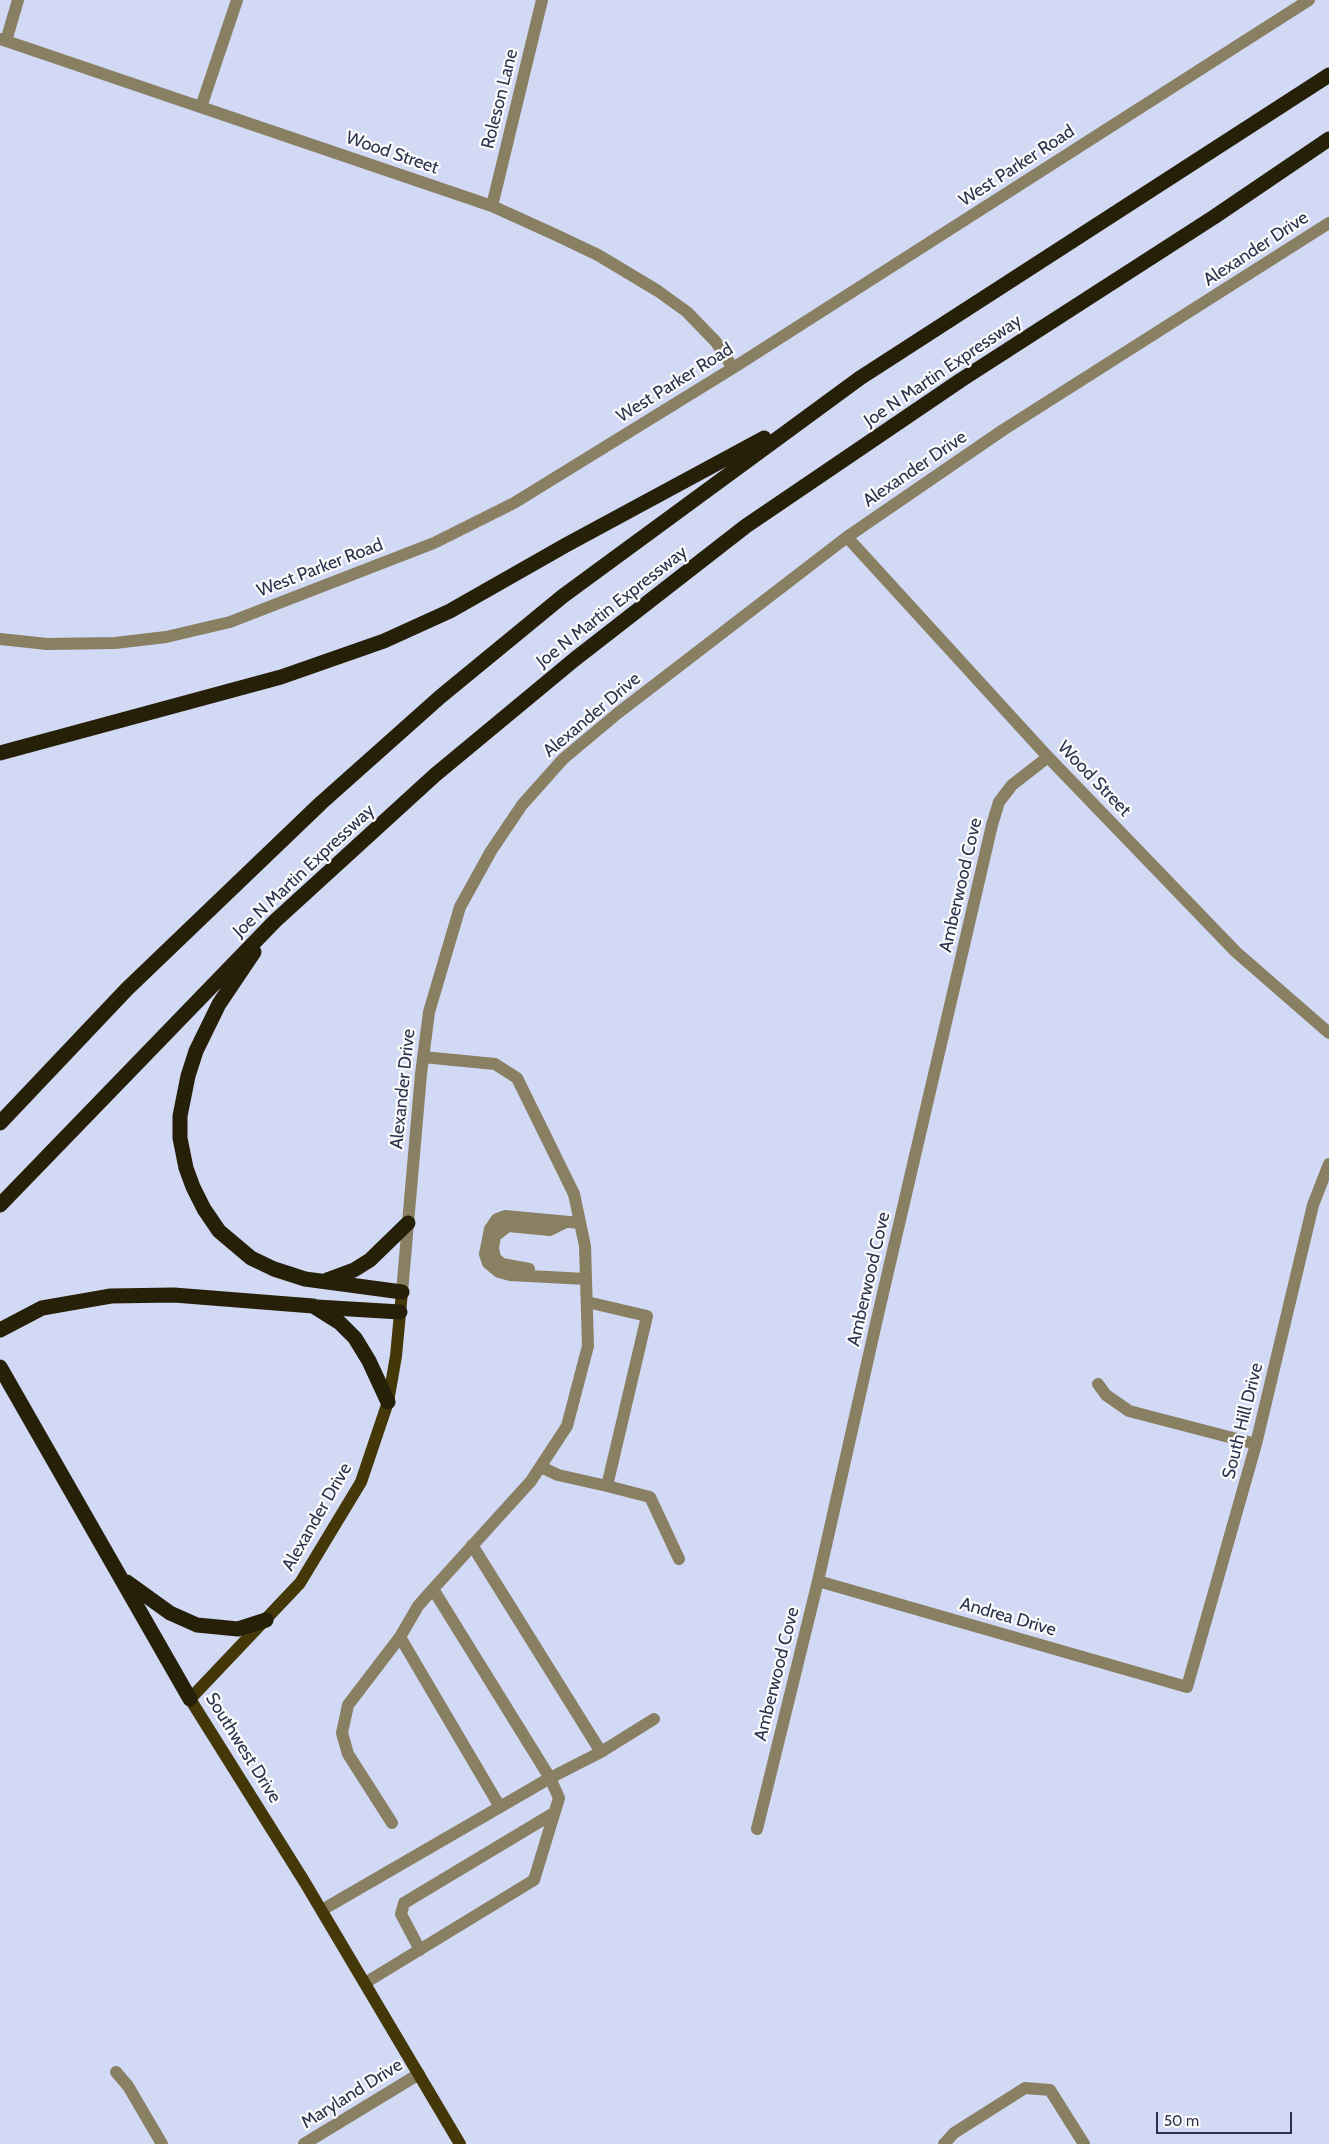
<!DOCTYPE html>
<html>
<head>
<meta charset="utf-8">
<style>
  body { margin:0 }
  #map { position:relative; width:1329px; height:2144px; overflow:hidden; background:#d1d9f4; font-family:Cabin,sans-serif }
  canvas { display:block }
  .scale { position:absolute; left:1156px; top:2112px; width:136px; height:22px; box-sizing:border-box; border:2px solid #2d334e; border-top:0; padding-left:6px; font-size:15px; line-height:18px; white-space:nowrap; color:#2d334e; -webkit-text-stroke:4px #fbfbfb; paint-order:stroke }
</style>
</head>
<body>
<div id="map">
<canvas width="1329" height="2144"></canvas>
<div class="scale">50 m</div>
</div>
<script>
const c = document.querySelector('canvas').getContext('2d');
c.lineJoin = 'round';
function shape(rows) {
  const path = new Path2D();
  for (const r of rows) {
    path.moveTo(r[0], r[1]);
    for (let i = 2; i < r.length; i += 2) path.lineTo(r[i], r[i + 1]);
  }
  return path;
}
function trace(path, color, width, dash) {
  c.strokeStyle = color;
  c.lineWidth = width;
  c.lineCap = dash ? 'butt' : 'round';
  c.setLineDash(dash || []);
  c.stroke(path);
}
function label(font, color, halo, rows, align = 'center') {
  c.font = font + ' Cabin,sans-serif';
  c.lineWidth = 4.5;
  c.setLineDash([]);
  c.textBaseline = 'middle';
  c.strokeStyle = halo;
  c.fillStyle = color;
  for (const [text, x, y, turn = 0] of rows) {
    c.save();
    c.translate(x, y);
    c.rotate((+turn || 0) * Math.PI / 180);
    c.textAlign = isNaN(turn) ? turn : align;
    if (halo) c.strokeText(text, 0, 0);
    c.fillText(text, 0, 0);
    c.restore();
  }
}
trace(shape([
  [0,39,492,206,556,235,598,255,658,291,687,312,716,342,733,368],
  [6,41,18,0],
  [201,107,237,0],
  [492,206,542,0],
  [847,537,1048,757,1236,952,1329,1033],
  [0,639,47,644,115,643,166,637,230,622,434,543,514,503,733,368,1309,0],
  [580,1223,505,1216,497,1219,490,1229,485,1254,488,1263,499,1272,510,1275,586,1279],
  [529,1269,502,1264,495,1258,493,1248,495,1236,508,1226,550,1230,566,1222],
  [402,1292,421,1074,429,1012,460,907,491,851,522,805,563,759,618,713,847,537,1003,430,1329,223],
  [1098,1384,1106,1395,1129,1411,1256,1444],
  [541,1467,558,1475,607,1486,647,1316,587,1302],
  [607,1486,650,1497,679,1559],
  [818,1581,1187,1687,1256,1444,1313,1205,1329,1164],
  [433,1589,418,1606,400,1637,500,1807],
  [601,1752,654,1719],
  [392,1823,348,1754,342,1733,348,1705,400,1637],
  [757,1829,818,1581,877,1319,992,825,999,802,1012,785,1048,757],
  [322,1910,550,1778,433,1589,531,1481,567,1426,588,1346,585,1246,574,1194,517,1078,495,1064,423,1057],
  [420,1950,401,1914,404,1903,554,1813],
  [365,1983,534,1880,559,1798,550,1778,601,1752,472,1545],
  [116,2072,128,2086,162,2144],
  [304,2144,419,2074],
  [944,2144,954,2133,1025,2088,1050,2090,1084,2144]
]), '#897f63', 12);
trace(shape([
  [402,1292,396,1356,388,1402,361,1482,300,1583,190,1699,304,1881,460,2144]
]), '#443708', 12);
trace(shape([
  [0,753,281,677,384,641,450,611,566,545,764,438],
  [254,952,219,1004,196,1051,188,1076,180,1116,180,1138,186,1168,193,1187,204,1209,219,1231,251,1258,274,1269,305,1279,402,1292],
  [0,1123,127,989,321,803,440,697,563,596,860,378,1329,75],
  [0,1205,275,921,435,775,575,659,746,526,961,380,1214,217,1329,139],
  [327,1280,354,1270,370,1260,408,1223],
  [317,1307,400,1312],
  [0,1330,42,1308,111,1296,174,1295,313,1306,340,1323,355,1338,369,1361,388,1402],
  [0,1367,190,1699],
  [127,1582,170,1613,197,1625,238,1629,266,1620]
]), '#272009', 15);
label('18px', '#2d334e', '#fbfbfb', [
  ["Roleson Lane",500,99,-76],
  ["Wood Street",392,153,19],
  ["West Parker Road",1017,166,-33],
  ["Alexander Drive",1256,249,-33],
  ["Joe N Martin Expressway",943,371,-34],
  ["West Parker Road",675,383,-32],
  ["Alexander Drive",915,469,-34],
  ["West Parker Road",320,568,-21],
  ["Joe N Martin Expressway",612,607,-38],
  ["Alexander Drive",592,715,-40],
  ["Wood Street",1094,779,46],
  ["Joe N Martin Expressway",304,871,-43],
  ["Amberwood Cove",961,885,-77],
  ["Alexander Drive",403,1089,-84],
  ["Amberwood Cove",869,1279,-77],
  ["South Hill Drive",1243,1421,-76],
  ["Alexander Drive",317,1517,-60],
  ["Andrea Drive",1008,1617,16],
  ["Amberwood Cove",777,1674,-76],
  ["Southwest Drive",243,1748,58],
  ["Maryland Drive",352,2094,-32]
]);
</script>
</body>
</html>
